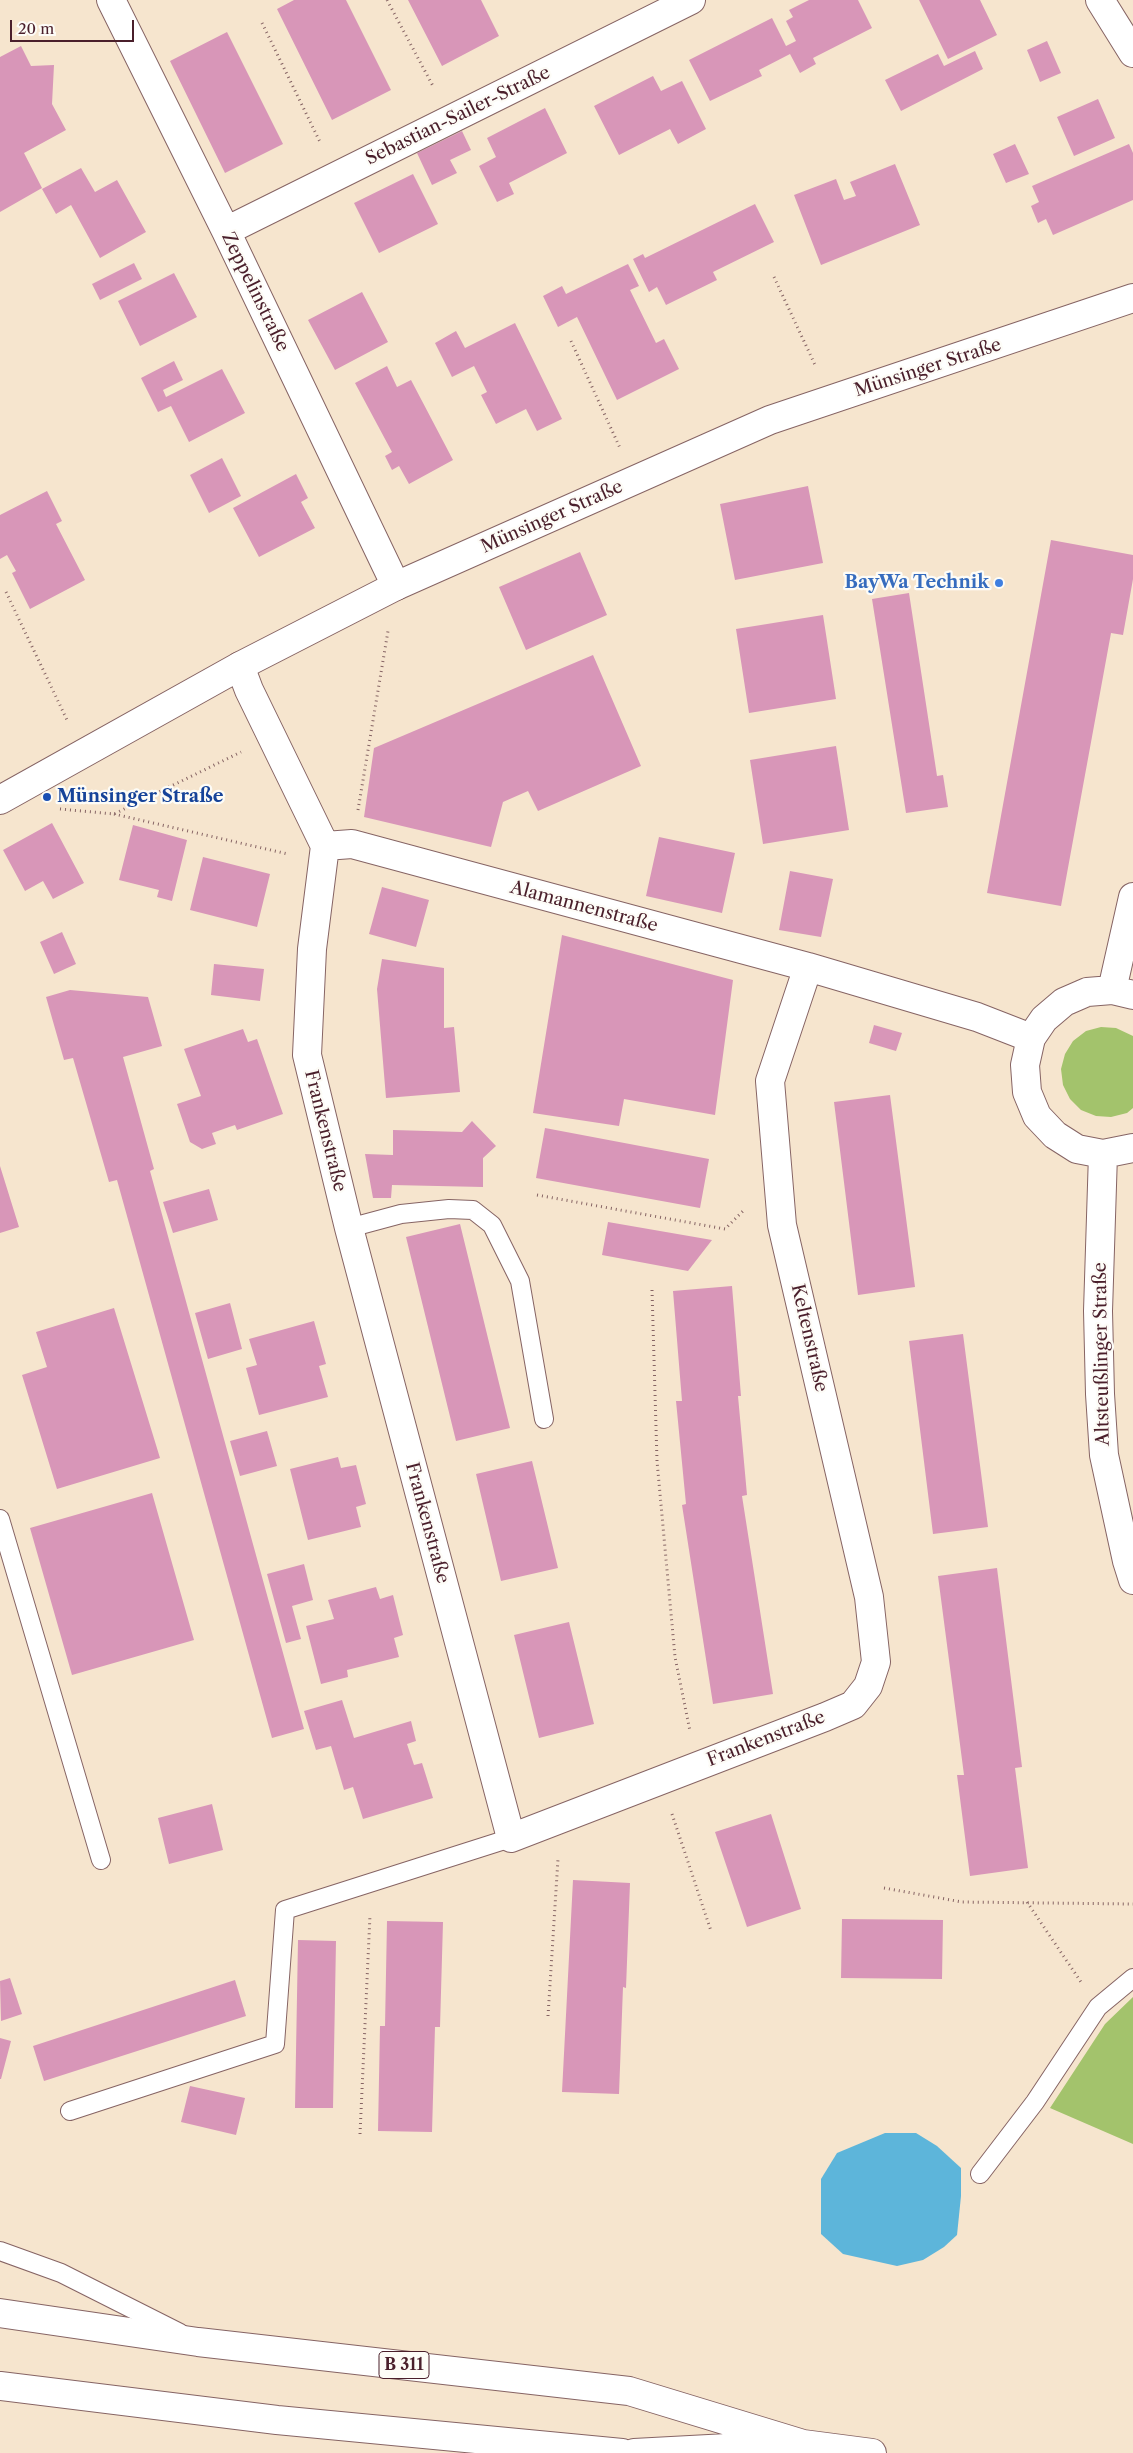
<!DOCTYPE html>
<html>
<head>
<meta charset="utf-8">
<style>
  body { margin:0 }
  #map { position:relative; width:1133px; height:2453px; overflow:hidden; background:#f6e5ce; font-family:"Libre Caslon Text",serif }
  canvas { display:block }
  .scale { position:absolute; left:10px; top:20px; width:124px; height:22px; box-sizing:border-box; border:2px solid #4a1f2b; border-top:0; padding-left:6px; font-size:15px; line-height:18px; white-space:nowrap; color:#4a1f2b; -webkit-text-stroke:4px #fdfcf7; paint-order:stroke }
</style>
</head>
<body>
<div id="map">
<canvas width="1133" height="2453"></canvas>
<div class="scale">20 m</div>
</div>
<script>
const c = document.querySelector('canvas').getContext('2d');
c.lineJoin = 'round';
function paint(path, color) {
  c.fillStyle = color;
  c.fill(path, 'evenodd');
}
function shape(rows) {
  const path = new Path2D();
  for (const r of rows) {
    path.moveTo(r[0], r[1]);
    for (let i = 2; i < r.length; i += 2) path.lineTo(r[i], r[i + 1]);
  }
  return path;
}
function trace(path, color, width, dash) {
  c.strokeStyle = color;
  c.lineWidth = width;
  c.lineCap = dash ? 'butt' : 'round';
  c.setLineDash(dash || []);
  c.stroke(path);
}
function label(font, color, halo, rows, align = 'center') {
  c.font = font + ' "Libre Caslon Text",serif';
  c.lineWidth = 4.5;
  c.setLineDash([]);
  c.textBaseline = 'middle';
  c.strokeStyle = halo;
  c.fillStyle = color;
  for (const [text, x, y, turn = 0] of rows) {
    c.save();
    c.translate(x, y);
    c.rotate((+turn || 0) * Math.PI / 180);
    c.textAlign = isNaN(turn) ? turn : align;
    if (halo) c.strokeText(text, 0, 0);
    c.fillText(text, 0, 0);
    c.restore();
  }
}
paint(shape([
  [1101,1027,1116,1028,1133,1036,1133,1108,1127,1113,1111,1117,1096,1116,1081,1110,1070,1099,1063,1085,1061,1069,1065,1054,1073,1041,1086,1031],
  [1133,1997,1133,2144,1050,2108,1105,2024]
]), '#a3c36c');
paint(shape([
  [885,2133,916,2133,937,2146,961,2168,961,2196,957,2235,944,2247,923,2260,897,2266,843,2254,821,2234,821,2179,837,2153]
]), '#5db5da');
paint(shape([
  [294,0,346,0,391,90,332,120,277,9],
  [408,0,481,0,499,36,442,66],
  [809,0,858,0,872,28,813,58,816,64,800,73,790,54,759,70,762,76,710,101,689,60,772,18,786,46,796,41,786,21,793,17,789,10],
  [919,0,980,0,997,35,948,59],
  [227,32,283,144,225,173,170,61],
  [1047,41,1061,73,1040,82,1027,50],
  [21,46,31,66,54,65,52,104,66,130,24,153,42,188,0,212,0,57],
  [975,51,983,69,901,111,885,80,938,54,944,66],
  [653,76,661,91,682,81,706,129,678,144,670,129,619,155,594,106],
  [1098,99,1115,138,1074,156,1057,117],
  [545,108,567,153,509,183,514,194,497,202,479,166,496,157,487,138],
  [462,131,471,150,450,160,457,173,432,185,417,153],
  [1015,144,1029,174,1006,183,993,154],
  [1129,144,1133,153,1133,200,1053,235,1046,219,1038,223,1031,206,1039,202,1032,186],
  [895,164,920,225,821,265,794,195,836,179,844,200,856,196,850,182],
  [81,168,95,192,117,180,146,232,100,258,71,205,56,214,42,189],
  [413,174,438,224,379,253,354,203],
  [755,204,774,242,713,272,717,280,666,305,657,287,649,292,633,259,643,254,645,258],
  [134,263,142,279,100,300,92,284],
  [628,264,639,286,630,290,656,343,664,339,679,369,617,400,577,317,558,327,543,296,562,286,566,294],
  [174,273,197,317,140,346,118,301],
  [362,292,388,342,335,370,308,320],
  [515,323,562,419,537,431,526,409,496,424,481,395,487,392,474,366,452,377,435,343,456,331,465,348],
  [174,361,183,380,163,390,166,397,222,369,245,413,189,442,171,406,158,412,141,378],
  [387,366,397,387,411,380,453,460,409,484,399,466,392,470,385,456,392,452,355,383],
  [222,458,241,496,209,513,190,475],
  [296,474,308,498,301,502,315,528,259,557,233,508],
  [808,486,823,563,735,580,720,504],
  [47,491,62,521,56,524,85,580,30,609,12,573,16,571,7,555,0,559,0,515],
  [1051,540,1133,555,1133,579,1123,635,1111,633,1061,906,987,893],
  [580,552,607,615,526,650,499,587],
  [909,593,937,776,943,775,948,807,906,813,872,599],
  [823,615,836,699,749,713,736,629],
  [593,655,641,766,538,811,528,791,503,802,491,847,364,817,374,748],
  [836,746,849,830,763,844,750,760],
  [52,823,84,883,53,899,43,881,25,891,3,850],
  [133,825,187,840,172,901,157,897,159,890,119,880],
  [659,837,735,853,722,913,646,896],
  [203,857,270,874,257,927,190,910],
  [790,871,833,879,821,937,779,930],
  [382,887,429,900,416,947,369,934],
  [62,932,76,964,54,974,40,942],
  [562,935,733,980,715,1115,624,1099,619,1126,533,1113],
  [382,959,444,968,444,1028,454,1027,460,1092,386,1098,377,989],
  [214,964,264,969,260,1001,211,995],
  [70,990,148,997,162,1046,123,1057,154,1169,150,1171,304,1729,272,1738,117,1180,109,1182,73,1058,64,1060,46,997],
  [874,1025,902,1033,896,1051,869,1043],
  [243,1029,248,1042,257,1039,283,1114,237,1130,235,1125,212,1133,216,1144,202,1149,190,1142,177,1104,201,1096,184,1049],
  [890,1095,915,1287,858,1295,834,1102],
  [472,1121,496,1146,483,1158,483,1187,392,1185,391,1198,373,1198,365,1154,393,1155,393,1130,462,1132],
  [545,1128,709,1159,700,1208,536,1178],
  [0,1166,19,1227,0,1233],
  [209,1189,218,1220,173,1233,163,1202],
  [608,1222,712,1240,688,1271,602,1255],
  [460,1224,510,1428,456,1441,406,1237],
  [732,1286,741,1396,738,1396,747,1495,742,1496,773,1694,713,1704,682,1505,686,1504,676,1401,682,1401,673,1291],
  [230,1303,242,1349,208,1359,195,1313],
  [114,1308,160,1458,57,1489,22,1375,47,1367,36,1332],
  [314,1321,326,1364,319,1366,328,1397,259,1415,246,1368,257,1365,249,1339],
  [963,1334,988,1527,933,1534,909,1341],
  [267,1431,277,1466,240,1476,230,1441],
  [338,1457,341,1468,356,1465,366,1504,356,1507,361,1527,308,1540,290,1469],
  [532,1461,558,1568,501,1581,476,1474],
  [152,1493,194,1640,72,1675,30,1528],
  [304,1564,313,1600,292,1606,301,1639,286,1643,267,1574],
  [997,1568,1022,1767,1015,1768,1028,1868,970,1876,957,1775,964,1775,938,1576],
  [376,1587,380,1599,393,1595,403,1635,394,1638,399,1657,347,1670,348,1677,321,1684,306,1626,334,1619,328,1600],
  [569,1622,594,1724,539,1738,514,1635],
  [342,1700,354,1738,411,1721,416,1741,407,1744,414,1765,422,1763,433,1798,363,1819,353,1787,344,1790,331,1746,316,1750,304,1711],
  [212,1804,223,1850,169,1864,158,1818],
  [771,1814,801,1909,747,1927,715,1832],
  [573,1880,630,1883,626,1988,623,1987,619,2094,562,2092],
  [842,1919,943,1920,942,1979,841,1978],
  [387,1921,443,1922,440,2027,435,2027,432,2132,378,2131,380,2026,385,2026],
  [298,1940,336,1941,333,2108,295,2108],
  [10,1978,22,2014,1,2021,0,1981],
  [235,1980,246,2016,44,2081,33,2046],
  [0,2038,11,2041,1,2079,0,2079],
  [190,2086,245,2098,236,2135,181,2122]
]), '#d896b8');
const service = shape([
  [349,1228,401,1214,449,1209,473,1210,492,1225,520,1281,544,1419],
  [0,1519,101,1860],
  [70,2111,275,2044,285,1910,511,1838],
  [980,2174,1035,2102,1098,2007,1133,1978],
  [0,2251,61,2273,180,2333]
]);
const minor = shape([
  [111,0,226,231,396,586],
  [226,231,691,0],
  [240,666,249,690,325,846,352,844,808,967,977,1017,1031,1038],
  [325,846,312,949,307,1055,349,1228,511,1838,825,1717,853,1705,868,1686,876,1662,869,1597,782,1225,770,1081,808,967]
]);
const tertiary = shape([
  [1100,0,1133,53],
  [0,800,240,666,396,586,770,420,1133,298],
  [1112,990,1133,897],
  [1133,995,1112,990,1087,992,1064,1002,1044,1019,1031,1038,1025,1065,1027,1092,1037,1116,1055,1135,1077,1149,1103,1154,1133,1148],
  [1103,1154,1098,1311,1100,1394,1104,1455,1127,1561,1133,1580]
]);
const primary = shape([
  [0,2313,198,2342,629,2391,803,2444,872,2453],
  [0,2386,277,2420,622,2453],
  [634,2453,784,2445]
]);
trace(service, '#866464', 20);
trace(minor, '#866464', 30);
trace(tertiary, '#866464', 30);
trace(primary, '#866464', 30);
trace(shape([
  [387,0,434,88],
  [262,23,321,144],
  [774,277,816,367],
  [571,341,620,448],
  [6,592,68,722],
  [60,809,114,814,241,752],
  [358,810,388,631],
  [114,814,288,854],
  [537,1195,725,1229,744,1210],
  [652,1290,657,1461,675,1657,690,1731],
  [672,1814,711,1931],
  [884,1888,962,1902,1133,1904],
  [1027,1902,1081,1982],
  [548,2016,558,1859],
  [360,2134,370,1915]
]), '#866464', 3, [1, 4]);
trace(service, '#fff', 18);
trace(minor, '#fff', 28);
trace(tertiary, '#fff', 28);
trace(primary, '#fff', 28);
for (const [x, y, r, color] of [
  [999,583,5,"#3f7fe0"],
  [47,797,5,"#1a4fb4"]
]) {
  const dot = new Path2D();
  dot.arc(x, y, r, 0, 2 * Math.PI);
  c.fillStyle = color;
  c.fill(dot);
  trace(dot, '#fdfcf7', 2);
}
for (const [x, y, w] of [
  [404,2365,50]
]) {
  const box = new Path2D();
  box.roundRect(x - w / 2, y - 13.5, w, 27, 4);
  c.fillStyle = '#fdfcf7';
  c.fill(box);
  trace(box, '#4a1f2b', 1);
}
label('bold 16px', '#4a1f2b', null, [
  ["B 311",404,2365]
]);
label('18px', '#4a1f2b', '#fdfcf7', [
  ["Sebastian-Sailer-Straße",458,116,-26],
  ["Zeppelinstraße",255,292,64],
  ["Münsinger Straße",928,368,-18],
  ["Münsinger Straße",552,517,-24],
  ["Alamannenstraße",584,907,15],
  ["Frankenstraße",325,1131,76],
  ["Keltenstraße",809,1338,77],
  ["Altsteußlinger Straße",1102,1354,-91],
  ["Frankenstraße",427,1523,75],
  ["Frankenstraße",766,1739,-21]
]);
label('bold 18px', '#366cbe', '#fdfcf7', [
  ["BayWa Technik",989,583]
], 'right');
label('bold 18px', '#164399', '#fdfcf7', [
  ["Münsinger Straße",57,797]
], 'left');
</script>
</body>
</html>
